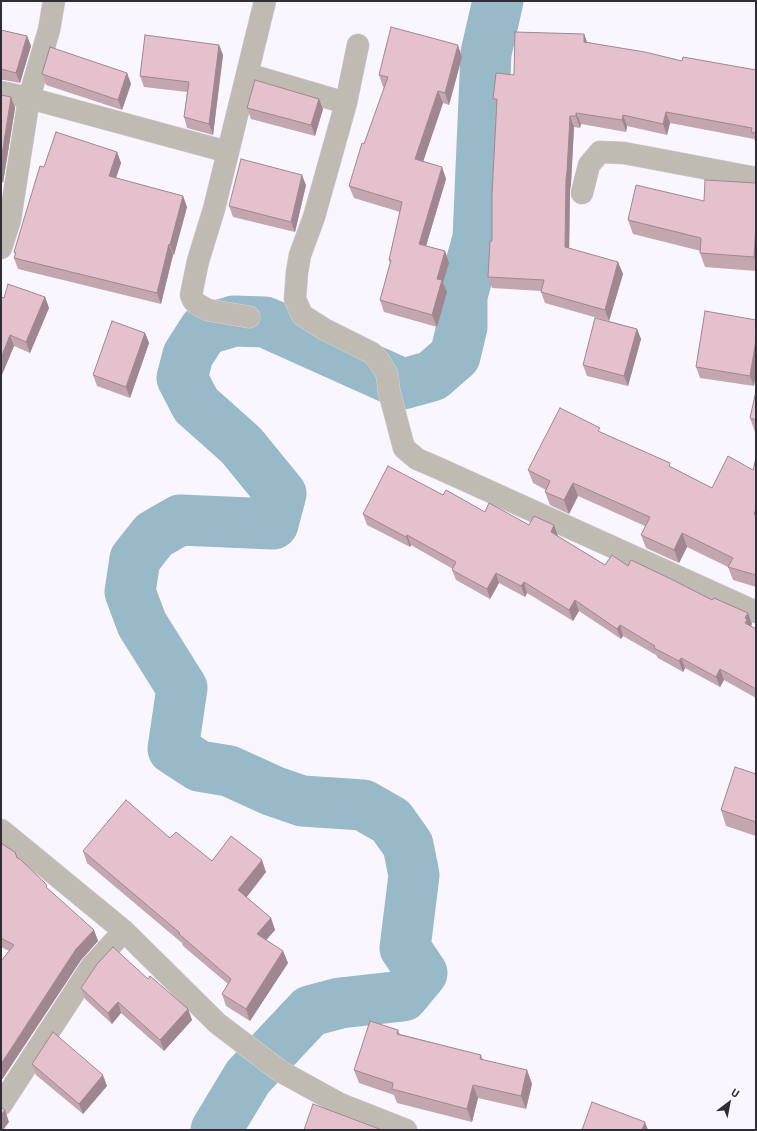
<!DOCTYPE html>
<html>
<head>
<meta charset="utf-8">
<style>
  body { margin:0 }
  #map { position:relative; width:757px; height:1131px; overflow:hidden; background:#faf6ff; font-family:Barlow,sans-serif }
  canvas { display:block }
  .frame { position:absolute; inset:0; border:2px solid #312d36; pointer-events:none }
  .north { position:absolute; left:709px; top:1083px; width:40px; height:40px; -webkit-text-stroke:3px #fff; paint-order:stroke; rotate:32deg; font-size:11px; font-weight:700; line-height:16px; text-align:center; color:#312d36 }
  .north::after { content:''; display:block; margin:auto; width:14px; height:18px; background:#312d36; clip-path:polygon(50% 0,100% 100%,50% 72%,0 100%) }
</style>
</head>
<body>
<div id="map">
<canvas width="757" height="1131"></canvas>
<div class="frame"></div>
<div class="north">U</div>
</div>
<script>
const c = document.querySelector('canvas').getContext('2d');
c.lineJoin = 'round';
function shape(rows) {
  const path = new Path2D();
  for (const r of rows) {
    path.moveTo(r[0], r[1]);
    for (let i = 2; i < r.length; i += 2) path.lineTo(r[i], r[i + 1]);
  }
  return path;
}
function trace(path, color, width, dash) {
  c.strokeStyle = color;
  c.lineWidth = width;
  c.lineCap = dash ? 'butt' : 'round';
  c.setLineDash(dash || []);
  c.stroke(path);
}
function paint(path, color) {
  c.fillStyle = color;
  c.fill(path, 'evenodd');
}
trace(shape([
  [216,1130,248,1077,310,1011,340,1003,403,996,422,973,405,948,414,875,408,845,391,821,363,805,302,801,273,791,229,771,199,766,173,749,182,688,142,624,130,592,135,559,154,535,180,520,273,524,281,494,241,445,196,405,182,378,188,355,204,330,234,321,265,322,403,384,432,376,455,356,462,327,462,296,478,238,486,53,498,1]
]), '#98b9c8', 51);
const minor = shape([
  [358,45,346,103,314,217,300,255,297,272,295,299,302,315,324,329,372,353,379,361,387,374,389,391,404,448,417,459,438,468,756,612],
  [247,74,346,103],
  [1,92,29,98,228,152],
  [582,193,589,165,600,152,624,153,756,178],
  [1,248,10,220,29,98,49,30,54,1],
  [249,317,208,310,197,304,193,300,191,295,198,261,214,209,265,1],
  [1,830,124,931,217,1023,280,1071,340,1104,406,1130],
  [1,1105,91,967,124,931]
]);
trace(minor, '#d6d2db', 23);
trace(minor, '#c0bbb2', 22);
paint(shape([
  [1,30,27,36,31,46,20,83,4,80,1,80],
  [584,34,587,42,682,61,756,70,756,143,754,139,670,123,667,135,627,126,626,132,581,124,580,128,574,127,571,184,570,190,569,249,618,262,623,274,609,321,637,329,641,339,628,386,587,376,583,365,608,321,545,303,541,292,541,291,492,288,488,277,492,241,497,108,493,99,514,75],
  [219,45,223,55,213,135,187,128,184,117,187,92,144,87,140,76],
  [462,57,449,105,443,103,423,161,442,167,446,179,426,246,445,251,449,263,443,283,447,292,437,327,384,312,380,300,390,263,389,260,400,212,354,198,349,186,385,87,383,87,379,75],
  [127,73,131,84,122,110,46,85,42,74],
  [1,95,11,97,15,108,3,183,1,182],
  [319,99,323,109,315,136,251,119,247,108],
  [117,152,121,163,116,178,183,196,187,207,174,255,173,255,161,304,18,269,14,258,15,255,14,252,44,167],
  [756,183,756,271,705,267,700,253,701,251,633,234,628,220,704,201],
  [306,185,295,232,233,217,229,206],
  [1,297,4,298,45,297,49,308,30,353,14,346,1,377],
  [756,320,754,386,700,378,696,367],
  [145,333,149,343,130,398,97,386,93,375],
  [756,391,756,432,755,432,750,418],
  [602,433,671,467,712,488,753,470,756,458,756,587,733,580,728,567,687,547,679,563,646,548,641,535,645,526,578,496,569,514,550,505,545,492,546,490,533,483,528,470],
  [443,495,485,512,529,525,558,536,557,536,605,565,628,566,712,600,748,613,752,624,751,626,756,629,756,698,724,680,720,687,685,668,683,672,658,658,656,655,623,636,621,639,579,611,573,621,527,593,525,597,499,583,490,599,456,580,452,570,453,569,411,545,410,547,367,525,363,514],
  [756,774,756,836,726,826,721,810],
  [170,838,212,861,266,872,246,897,271,918,275,930,266,940,283,951,288,963,250,1021,226,1006,222,994,228,984,183,946,182,943,87,863,83,851],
  [1,843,16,853,18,858,45,883,48,890,94,930,98,941,81,960,1,1081,1,961,9,951,1,947],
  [148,979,188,1009,192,1020,164,1051,121,1013,112,1024,85,999,81,988],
  [398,1030,400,1034,481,1055,483,1060,527,1070,532,1084,526,1109,478,1098,472,1122,397,1103,394,1095,359,1083,354,1070],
  [32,1064,107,1086,83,1114,36,1075]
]), '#c4a6af');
paint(shape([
  [584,34,588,45,584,42],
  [27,36,31,46,20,83,16,73],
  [219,45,223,55,213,135,209,124],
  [458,45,462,57,449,105,445,93],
  [127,73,131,84,122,110,118,100],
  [438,91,443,103,420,171,415,159],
  [11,97,15,108,3,183,1,177,1,161],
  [319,99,323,109,315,136,311,125],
  [666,112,670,123,667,135,663,124],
  [576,113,581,124,580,128,576,116],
  [623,115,627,126,626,132,622,120],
  [570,116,574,127,571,184,570,190,569,259,565,247,566,179],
  [117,152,121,163,113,187,109,176],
  [442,167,446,179,423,256,419,244],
  [302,175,306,185,295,232,291,222],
  [183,196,187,207,174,255,170,245],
  [756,226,756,263,754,257],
  [169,244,173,255,161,304,157,293],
  [445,251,449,263,443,283,447,292,437,327,432,315,437,279],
  [618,262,623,274,609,321,605,310],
  [45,297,49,308,30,353,26,342],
  [637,329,641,339,628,386,624,376],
  [145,333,149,343,130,398,126,387],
  [10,335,14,346,1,377,1,358],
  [756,340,756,374,754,386,750,376],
  [573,483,578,496,569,514,564,500],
  [554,525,558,536,555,543,551,532],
  [682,533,687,547,679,563,674,550],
  [407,535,411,545,410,547,406,537],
  [496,573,499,583,490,599,487,589],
  [524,582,527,593,525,597,521,586],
  [575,600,579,611,573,621,569,610],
  [748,613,752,624,750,627,745,623,745,618],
  [620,625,623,636,621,639,617,629],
  [681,658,685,668,683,672,679,661],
  [720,669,724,680,720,687,716,677],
  [262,860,266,872,243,902,238,890],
  [271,918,275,930,261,946,257,934],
  [94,930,98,941,81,960,1,1081,1,1064,76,949],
  [283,951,288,963,250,1021,246,1009],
  [118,1002,121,1013,112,1024,108,1013],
  [188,1009,192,1020,164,1051,160,1040],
  [527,1070,532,1084,526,1109,521,1096],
  [103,1075,107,1086,83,1114,79,1104],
  [473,1085,478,1098,472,1122,467,1109],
  [5,1110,9,1122,3,1130,1,1130,1,1115],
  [645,1122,648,1130,642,1130]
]), '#a0878f');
const building = shape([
  [391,27,458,45,445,93,438,91,415,159,442,167,419,244,445,251,437,279,442,280,432,315,380,300,391,260,389,260,402,202,349,186,362,143,364,144,388,77,379,75,391,27],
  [1,30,27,36,16,73,1,69,1,30],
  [515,32,584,34,584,42,645,52,682,61,683,57,756,70,756,133,751,132,752,128,666,112,663,124,623,115,622,120,576,113,576,116,570,116,567,172,566,179,565,247,618,262,605,310,541,292,544,280,488,277,490,241,492,241,492,194,497,99,493,99,496,73,514,75,515,32],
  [145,35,219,45,209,124,184,117,189,82,140,76,145,35],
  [50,47,127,73,118,100,42,74,50,47],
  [255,80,319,99,311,125,247,108,255,80],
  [1,95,11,97,1,161,1,95],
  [56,132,117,152,109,176,183,196,170,245,169,244,157,293,14,258,16,253,14,252,40,166,44,167,56,132],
  [241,159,302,175,291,222,229,206,241,159],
  [705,180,756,183,756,226,754,257,700,253,701,238,628,220,636,185,704,201,705,180],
  [8,284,45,297,26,342,10,335,1,358,1,297,4,298,8,284],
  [705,311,756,320,756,340,750,376,696,367,705,311],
  [595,318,637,329,624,376,583,365,595,318],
  [112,321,145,333,126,387,93,375,112,321],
  [756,391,756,420,750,418,756,391],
  [560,408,600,428,598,431,670,463,669,466,712,488,728,456,753,470,756,458,756,509,754,514,756,515,756,575,728,567,733,558,682,533,674,550,641,535,650,517,573,483,564,500,545,492,550,481,528,470,560,408],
  [388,466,443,495,446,490,485,512,489,503,529,525,534,516,554,525,551,532,605,565,612,555,628,566,631,560,671,579,712,600,714,598,748,613,745,618,747,620,745,623,756,629,756,689,720,669,716,677,681,658,679,661,654,648,655,646,620,625,617,629,575,600,569,610,524,582,521,586,496,573,487,589,452,570,456,562,407,535,406,537,363,514,388,466],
  [735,767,756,774,756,822,721,810,735,767],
  [126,800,170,838,176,832,212,861,231,836,262,860,238,890,271,918,257,934,283,951,246,1009,222,994,231,979,179,934,180,933,83,851,126,800],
  [1,843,16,853,15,854,17,856,16,857,21,860,45,883,47,886,46,887,94,930,76,949,1,1064,1,961,14,945,1,938,1,843],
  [113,947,148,979,150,976,188,1009,160,1040,118,1002,108,1013,81,988,97,964,113,947],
  [370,1021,398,1030,397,1034,481,1055,480,1059,527,1070,521,1096,473,1085,467,1109,392,1089,393,1083,354,1070,370,1021],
  [53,1032,103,1075,79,1104,32,1064,53,1032],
  [592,1102,645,1122,642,1130,582,1130,592,1102],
  [313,1104,382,1130,304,1130,313,1104],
  [1,1107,5,1110,1,1115,1,1107]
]);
paint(building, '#e4c1cc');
trace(building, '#a0878f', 1);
</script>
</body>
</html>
